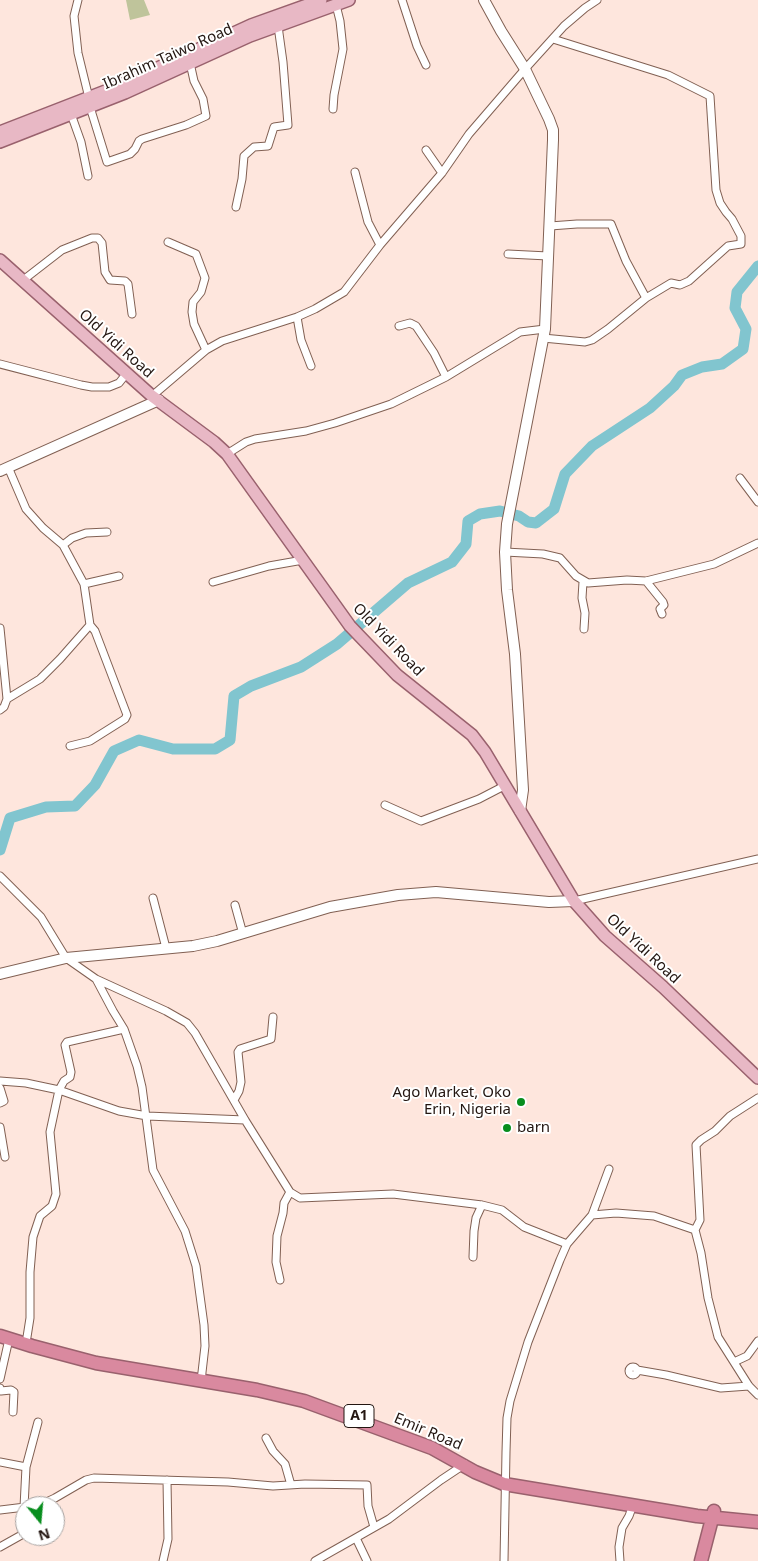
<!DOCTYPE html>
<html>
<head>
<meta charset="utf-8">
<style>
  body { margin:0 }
  #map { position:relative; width:758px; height:1561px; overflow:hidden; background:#fee6dd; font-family:"Noto Sans",sans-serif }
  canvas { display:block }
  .north { position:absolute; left:15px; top:1496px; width:50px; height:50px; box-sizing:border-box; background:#fff; border:1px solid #a7a2a0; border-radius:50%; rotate:163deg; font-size:14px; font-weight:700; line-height:20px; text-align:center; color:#231611 }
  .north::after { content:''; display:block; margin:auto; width:18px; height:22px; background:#088e1e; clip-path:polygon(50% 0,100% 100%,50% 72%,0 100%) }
</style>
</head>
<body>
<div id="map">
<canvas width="758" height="1561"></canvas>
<div class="north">N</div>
</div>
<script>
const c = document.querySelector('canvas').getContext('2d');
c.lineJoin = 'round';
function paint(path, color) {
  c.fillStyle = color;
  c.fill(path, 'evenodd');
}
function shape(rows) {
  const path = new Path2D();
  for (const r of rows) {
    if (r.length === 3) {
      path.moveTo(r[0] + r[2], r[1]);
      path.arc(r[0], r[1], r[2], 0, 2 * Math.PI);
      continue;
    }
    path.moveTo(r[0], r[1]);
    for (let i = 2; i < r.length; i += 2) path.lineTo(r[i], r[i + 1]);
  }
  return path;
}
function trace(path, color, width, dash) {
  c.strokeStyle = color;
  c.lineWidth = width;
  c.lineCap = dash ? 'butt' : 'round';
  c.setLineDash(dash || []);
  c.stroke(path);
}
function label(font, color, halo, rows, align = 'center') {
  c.font = font + ' "Noto Sans",sans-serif';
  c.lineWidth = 4;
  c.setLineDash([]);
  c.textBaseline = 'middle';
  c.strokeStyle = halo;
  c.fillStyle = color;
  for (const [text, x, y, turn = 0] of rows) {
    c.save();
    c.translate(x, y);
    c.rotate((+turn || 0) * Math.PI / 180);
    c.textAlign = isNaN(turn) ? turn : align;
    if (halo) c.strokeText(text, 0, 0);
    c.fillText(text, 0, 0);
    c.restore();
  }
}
paint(shape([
  [126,0,144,0,150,15,130,20]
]), '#bfc49b');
trace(shape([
  [0,850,10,818,46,807,75,806,95,785,114,751,139,740,173,749,215,749,230,740,234,696,251,686,301,667,337,644,408,583,452,562,466,544,468,521,480,514,500,511,519,516,528,522,536,523,554,509,565,474,592,446,650,408,674,386,682,375,702,367,722,364,743,349,746,329,735,308,737,292,758,266]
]), '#81c5cf', 11);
const street = shape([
  [78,0,74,16,78,53,89,98],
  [402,0,417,46,426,65],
  [90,107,107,162,130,154,135,149,139,141,142,139,186,125,206,116,203,99,194,81,190,63],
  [333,109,334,95,343,49,340,21,336,5],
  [71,114,81,142,88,176],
  [426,150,442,173],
  [355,172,368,222,380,245],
  [236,207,242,179,244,156,254,147,268,146,274,127,288,125,283,62,278,26],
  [550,226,577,224,611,224,626,261,646,298],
  [168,242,196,254,205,278,201,292,193,302,192,312,194,324,206,350],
  [508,254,548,256],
  [22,281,62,250,92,238,98,238,102,243,105,272,110,280,125,281,128,284,132,314],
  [297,317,301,340,311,366],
  [399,326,410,323,416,326,434,353,446,377],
  [543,338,585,342,592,340,608,329,646,298,671,283,680,285,689,281,728,246,741,244,741,236,732,219,726,212,720,203,716,190,710,96,668,75,553,39],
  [0,364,81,385,92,387,109,387,119,383,127,373],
  [152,396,206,350,222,341,297,317,315,309,344,292,380,245,442,173,469,134,525,69,564,26,585,8,597,0],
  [227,454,246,442,255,439,306,431,335,423,391,404,446,377,520,332,545,329],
  [8,467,26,509,43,528,63,545,84,584,90,625,95,631,127,715,125,719,90,741,70,746],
  [740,478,758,502],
  [63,545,72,538,86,533,107,532],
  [505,552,543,554,560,558,576,576,588,583,627,580,646,581,714,564,758,543],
  [646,581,663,602,664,605,660,609,662,614],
  [213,582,269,566,303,560],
  [583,582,582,598,585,613,584,629],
  [84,584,119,576],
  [0,628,7,699,4,707,0,710],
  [7,699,40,679,60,659,90,625],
  [385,805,421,821,479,799,506,785],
  [0,876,41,917,66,958,96,979,113,1011,124,1029,137,1066,142,1087,153,1170,185,1231,196,1266,204,1325,205,1346,201,1381],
  [153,898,166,948],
  [574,901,758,859],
  [235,905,243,934],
  [96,979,166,1011,187,1023,195,1033,245,1120,290,1192,300,1198,393,1194,482,1205,502,1210,524,1227,567,1244],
  [0,1081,26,1083,59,1090,119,1111,147,1116,245,1120],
  [0,1088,4,1101,0,1103],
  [234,1100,239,1091,241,1082,238,1052,240,1049,271,1039,273,1017],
  [0,1127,5,1157],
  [592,1215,616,1213,654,1216,695,1230,701,1253,708,1298,718,1337,749,1386,758,1395],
  [695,1230,700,1220,696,1145,701,1140,715,1131,730,1116,758,1098],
  [473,1257,474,1231,476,1218,482,1205],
  [280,1280,276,1262,277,1236,283,1213,284,1203,290,1192],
  [27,1337,30,1318,30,1272,33,1237,40,1216,52,1206,56,1194,50,1132,59,1090,64,1081,70,1077,71,1072,65,1045,67,1042,124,1029],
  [734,1362,747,1356,758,1341],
  [633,1371,4],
  [637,1370,666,1375,721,1388,749,1386],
  [0,1379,9,1339],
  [0,1388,1,1391,11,1390,14,1392,13,1412],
  [266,1438,273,1451,285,1464,291,1485],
  [0,1462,26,1467],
  [30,1506,42,1504,55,1498,86,1480,94,1478,228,1482,273,1486,305,1484,367,1485,368,1506,374,1527],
  [24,1507,26,1467,38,1422],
  [0,1510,25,1507],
  [356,1538,367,1561],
  [0,1547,25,1533],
  [163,1561,168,1539,167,1480],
  [315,1561,389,1519,441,1480,465,1464],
  [504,1561,506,1452,507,1418,510,1401,528,1342,560,1260,567,1244,592,1215,609,1169],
  [620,1561,619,1547,622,1528,629,1516,633,1505]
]);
const secondary = shape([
  [484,0,501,31,525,69,549,119,553,130,553,140,545,329,507,524,505,552,507,590,515,654,523,790,520,811],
  [0,471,159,400],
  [0,974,66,958,193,946,217,941,330,907,398,895,436,892,549,902,574,901]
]);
const primary = shape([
  [0,132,116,87,251,25,321,0],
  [0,142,125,93,250,36,349,0],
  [0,260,152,396,214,442,227,454,350,626,397,675,472,735,485,752,574,901,605,936,663,987,758,1078]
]);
const highway = shape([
  [0,1336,32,1346,96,1363,257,1390,304,1401,432,1448,475,1472,504,1484,697,1516,758,1522],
  [701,1561,714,1511]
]);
trace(street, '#816053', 9);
trace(secondary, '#816053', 12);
trace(primary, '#99616d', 14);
trace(highway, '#99616d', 15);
trace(street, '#fff', 7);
trace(secondary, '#fff', 10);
trace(primary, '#e8b8c5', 11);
trace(highway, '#d9899f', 12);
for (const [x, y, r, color] of [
  [521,1102,5,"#088e1e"],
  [507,1128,5,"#088e1e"]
]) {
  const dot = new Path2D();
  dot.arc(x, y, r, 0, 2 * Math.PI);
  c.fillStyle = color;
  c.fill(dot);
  trace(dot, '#fff', 2);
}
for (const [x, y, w] of [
  [359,1416,30]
]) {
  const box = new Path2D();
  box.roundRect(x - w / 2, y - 11.5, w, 23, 4);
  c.fillStyle = '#fff';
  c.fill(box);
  trace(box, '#231611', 1);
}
label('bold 14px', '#231611', null, [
  ["A1",359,1416]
]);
label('15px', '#231611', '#fff', [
  ["Ibrahim Taiwo Road",168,57,-24],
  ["Old Yidi Road",116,344,42],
  ["Old Yidi Road",388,640,46],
  ["Old Yidi Road",643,949,43],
  ["Emir Road",428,1432,23]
]);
label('15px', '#231611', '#fff', [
  ["Ago Market, Oko",511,1093],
  ["Erin, Nigeria",511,1110],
  ["barn",517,1128,"left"]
], 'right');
</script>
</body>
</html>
